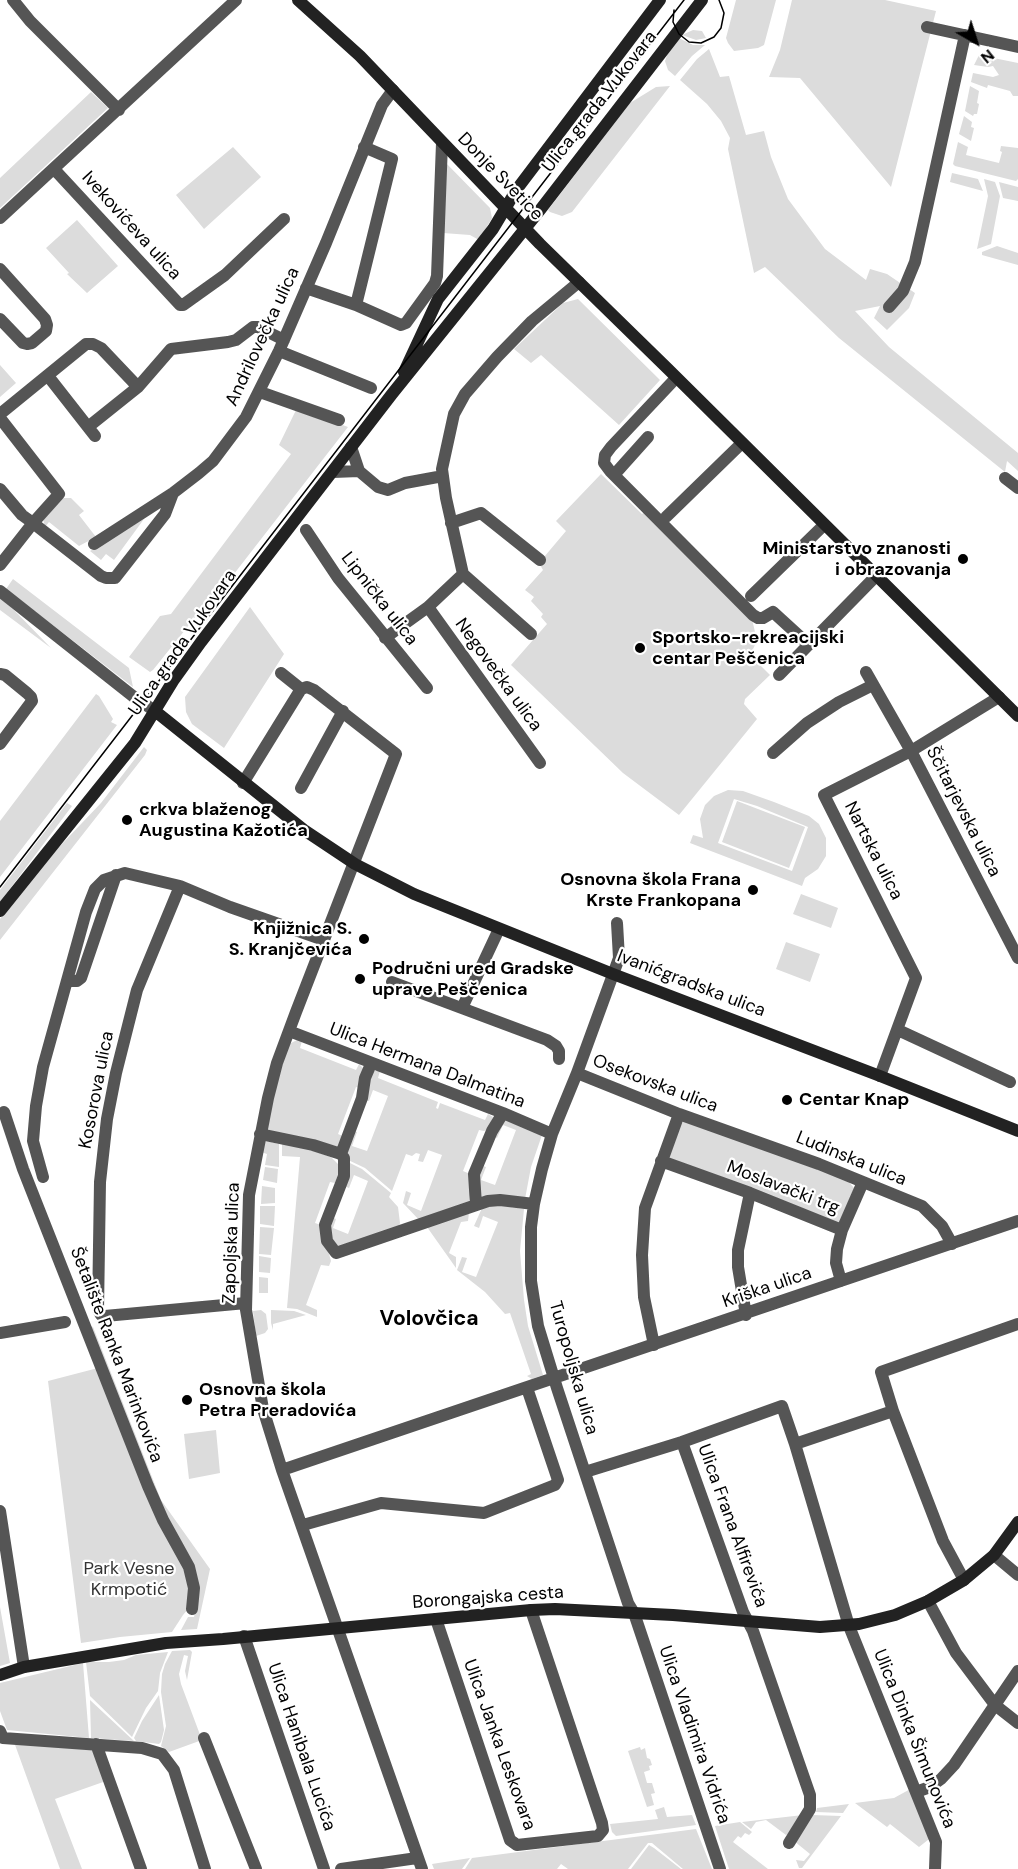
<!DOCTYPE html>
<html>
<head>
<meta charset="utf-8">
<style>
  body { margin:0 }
  #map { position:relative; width:1018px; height:1869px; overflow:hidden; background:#fff; font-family:"DM Sans",sans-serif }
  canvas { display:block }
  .north { position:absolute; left:946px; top:12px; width:60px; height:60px; -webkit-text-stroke:4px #fff; paint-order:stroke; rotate:141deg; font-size:16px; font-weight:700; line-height:24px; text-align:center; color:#000 }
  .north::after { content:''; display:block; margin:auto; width:21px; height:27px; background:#000; clip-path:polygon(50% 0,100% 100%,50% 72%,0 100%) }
</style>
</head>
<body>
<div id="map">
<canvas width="1018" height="1869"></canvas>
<div class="north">N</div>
</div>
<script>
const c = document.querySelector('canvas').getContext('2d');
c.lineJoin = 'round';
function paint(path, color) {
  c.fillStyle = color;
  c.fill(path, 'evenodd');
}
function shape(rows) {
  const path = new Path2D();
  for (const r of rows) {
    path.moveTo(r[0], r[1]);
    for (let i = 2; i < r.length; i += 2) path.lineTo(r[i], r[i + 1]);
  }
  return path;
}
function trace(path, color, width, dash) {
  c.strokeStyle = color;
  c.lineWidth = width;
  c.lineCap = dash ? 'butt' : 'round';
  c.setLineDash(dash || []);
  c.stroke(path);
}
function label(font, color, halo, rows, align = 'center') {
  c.font = font + ' "DM Sans",sans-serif';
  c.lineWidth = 4.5;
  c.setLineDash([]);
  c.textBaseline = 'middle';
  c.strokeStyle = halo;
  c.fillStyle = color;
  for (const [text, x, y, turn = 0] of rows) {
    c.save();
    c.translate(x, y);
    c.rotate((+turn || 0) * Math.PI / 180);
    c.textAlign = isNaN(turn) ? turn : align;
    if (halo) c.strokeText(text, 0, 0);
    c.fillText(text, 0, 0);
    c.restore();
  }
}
paint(shape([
  [736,0,776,0,764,45,758,48,734,51,728,43,726,38],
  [792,0,885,0,936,11,891,187,800,78,769,77,780,50],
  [693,30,702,31,706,38,696,40,682,35],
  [679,38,693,45,705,45,692,56,675,76,668,70,665,61,668,53],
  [709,49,720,77,729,76,746,135,764,131,771,157,788,199,825,249,866,280,870,269,887,274,915,293,909,308,887,330,874,318,880,306,855,311,889,347,1018,453,1018,471,1007,461,1005,472,839,338,765,267,754,273,728,149,730,138,721,121,707,104,680,80,697,59],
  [979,55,1018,63,1018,96,1013,96,1010,91,988,85,987,88,971,82,973,73,993,77,999,75,993,66,988,67,974,65],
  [670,86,572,212,562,216,550,212,548,210,630,103,656,87],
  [970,86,979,91,977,103,979,104,977,114,974,114,973,116,965,111],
  [91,92,108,108,0,208,0,178],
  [964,116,972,122,971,127,974,128,971,141,959,134],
  [958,142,968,147,966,155,999,163,1002,152,1000,151,1001,146,1018,148,1018,179,1016,181,955,166,953,164],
  [233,147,261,177,204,229,176,195],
  [445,162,490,208,492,218,479,240,470,235,443,233],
  [952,173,978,179,983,191,950,182],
  [984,179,995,182,1000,196,991,244,977,249,988,196],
  [999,182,1018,187,1018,201,1003,198],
  [77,220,118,266,87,293,67,274,69,273,46,248],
  [997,246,1018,253,1018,265,982,255,982,252],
  [578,299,660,380,619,425,541,355,531,363,514,349,563,303],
  [0,365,16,383,0,397],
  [297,408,348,427,213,601,209,600,153,670,150,672,129,657,160,616,171,614,291,454,279,445],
  [601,474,642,514,645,512,752,619,755,632,759,637,752,651,752,657,770,675,745,699,744,704,757,719,679,815,623,773,511,665,547,624,541,617,543,614,531,601,534,597,525,590,543,570,539,563,566,531,556,521],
  [64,498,71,498,84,511,79,515,96,537,79,546,49,522,45,527,43,519,58,501],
  [144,519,114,560,106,554,101,560,90,551],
  [13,579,129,668,133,687,6,589],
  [0,598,13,609,51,648,0,610],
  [250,607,284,654,224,748,192,724,186,712,185,697],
  [96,694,99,696,113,719,111,722,117,725,0,877,0,821],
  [144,747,147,750,145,755,0,940,0,919,40,867,101,803],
  [728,790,743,791,774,802,809,816,819,824,826,838,826,856,818,869,805,878,802,886,690,843,693,835,703,838,700,819,705,805,714,796],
  [734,799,757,806,808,827,792,871,718,843],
  [737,801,805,827,789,868,722,842],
  [67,803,72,806,0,902,0,890],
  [801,894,838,908,831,928,793,914],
  [786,942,820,954,810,982,776,969],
  [297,1040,302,1041,300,1048,356,1070,359,1064,365,1070,363,1089,356,1087,338,1134,345,1137,340,1147,271,1132,266,1128,276,1084,289,1044],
  [374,1071,380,1071,378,1078,438,1102,436,1108,438,1109,440,1103,485,1120,488,1114,493,1117,489,1129,484,1131,479,1130,463,1171,470,1174,472,1178,469,1202,420,1221,403,1203,406,1191,411,1193,407,1205,421,1211,442,1155,428,1150,423,1162,418,1161,420,1154,416,1153,412,1156,406,1154,392,1191,365,1168,346,1159,352,1130,357,1132,352,1146,367,1151,388,1096,373,1090,369,1101,364,1100,368,1081],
  [507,1120,542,1135,531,1167,525,1199,481,1198,476,1183,480,1165,486,1167,481,1180,495,1185,516,1130,503,1125,497,1138,492,1135,504,1121],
  [684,1121,844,1176,854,1188,839,1225,672,1161,669,1157,681,1124],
  [267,1141,279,1144,279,1167,265,1165,267,1154,261,1152,264,1142],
  [282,1144,306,1148,331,1157,341,1167,335,1183,330,1182,315,1223,321,1225,331,1261,329,1266,321,1265,306,1305,317,1310,317,1317,297,1309,287,1308,300,1157,282,1156],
  [348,1162,362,1169,391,1193,389,1197,398,1207,400,1223,399,1226,344,1247,335,1245,329,1239,332,1217,336,1219,333,1228,348,1234,368,1181,354,1175,349,1188,344,1186],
  [265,1167,278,1169,277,1183,263,1180],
  [262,1186,275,1188,275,1203,261,1204],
  [491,1204,524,1209,520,1251,524,1300,528,1326,543,1375,532,1379,527,1376,531,1374,510,1313,505,1314,485,1292,457,1270,462,1257,467,1258,462,1272,476,1277,498,1222,483,1216,479,1228,474,1226,482,1208],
  [260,1206,275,1206,274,1226,260,1224],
  [469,1213,468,1221,461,1222,449,1253,456,1257,456,1268,427,1227],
  [260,1227,274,1228,271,1255,259,1254],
  [259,1256,271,1258,270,1273,259,1272],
  [259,1277,268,1278,268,1293,259,1293],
  [261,1310,266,1314,268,1329,265,1333,256,1336,253,1311],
  [271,1310,294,1311,306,1315,273,1324,273,1330,271,1323],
  [90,1326,93,1327,161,1500,210,1569,197,1629,181,1630,188,1617,194,1617,197,1604,169,1524],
  [98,1368,187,1571,189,1608,183,1615,172,1632,120,1637,81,1643,48,1381],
  [216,1430,220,1473,189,1479,184,1434],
  [0,1607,10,1663,0,1666],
  [190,1650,192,1652,187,1680,185,1671,188,1656,184,1655,179,1674,181,1684,202,1740,169,1752,161,1746,166,1726,161,1692,162,1674,165,1664,172,1651],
  [168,1652,160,1673,158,1691,146,1708,132,1737,90,1696,86,1662,109,1662,124,1660,136,1655],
  [83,1663,89,1738,7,1730,0,1711,0,1683],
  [159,1695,164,1730,161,1742,159,1744,136,1741,134,1738,142,1721],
  [90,1700,134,1741,91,1738],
  [14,1742,93,1749,106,1781,55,1799,82,1869,60,1869],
  [640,1747,641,1750,645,1748,647,1758,650,1759,652,1765,649,1766,650,1770,644,1772,647,1783,652,1783,655,1793,651,1794,654,1805,647,1807,628,1751],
  [914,1787,933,1836,919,1847,890,1824,887,1827,855,1803,894,1798],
  [849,1804,843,1813,816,1812,817,1808],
  [664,1807,667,1817,692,1815,696,1825,616,1836,612,1832,610,1824,658,1819,655,1810],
  [803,1815,790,1833,786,1835,766,1820,756,1822,751,1829,742,1822],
  [812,1815,841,1816,802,1868,799,1868,796,1860,804,1861,810,1854,794,1841],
  [740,1822,752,1832,749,1835,745,1833,741,1838,738,1836,733,1842,768,1869,729,1869,715,1826],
  [696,1829,712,1869,683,1869,652,1843,648,1843,628,1869,568,1869,561,1864,557,1869,465,1869,472,1858],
  [649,1845,654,1848,681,1869,631,1869],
  [470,1858,462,1869,434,1869,432,1864]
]), '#dcdcdc');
trace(shape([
  [13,0,30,21,119,110],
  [927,27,1018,47],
  [54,169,180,305,183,305,225,275,284,219],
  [0,218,236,0],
  [0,269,45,319,47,325,46,331,32,343,27,344,23,343,0,319],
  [306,288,356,305,401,325,406,323,435,283,437,276,442,143],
  [356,305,392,159,364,147],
  [889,307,903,291,915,262,965,35],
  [279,351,371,388],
  [48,376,95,436],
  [676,378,611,447,605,455,604,463,610,471,753,615,758,618,763,618,773,612,808,644],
  [260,392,339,420],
  [0,414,86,344,93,344,101,348,138,387],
  [0,418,59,494,33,523,22,515,0,489],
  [88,427,138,387,171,349,228,342,236,340,253,327,258,327,284,340],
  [359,471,378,487,388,490,405,483,443,476],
  [333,472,359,471,351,447],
  [614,475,648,437],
  [1005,478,1018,488],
  [666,517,742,443],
  [451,523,481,513,540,560],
  [306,530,338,578,427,688],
  [94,544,173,493,199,473,213,461,246,417,279,351,326,243,382,105,393,90],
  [0,565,33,523,101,576,106,578,115,578,165,514,173,493],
  [0,591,134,697,155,711],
  [751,596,824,525],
  [428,607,540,763],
  [531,634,463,574,446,498,442,469,454,414,465,394,497,357,532,321,579,282],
  [385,638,428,607,463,574],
  [866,672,911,751,1018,958],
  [281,673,301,689,307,687,314,690,396,754,296,1012,277,1063,268,1098,249,1195,246,1310,263,1409,282,1470,422,1869],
  [0,674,5,675,27,693,31,697,32,701,0,744],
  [779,675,877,575],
  [773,753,807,723,839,702,873,685],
  [243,783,301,689],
  [301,788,343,711],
  [180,886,137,990,116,1073,107,1119,100,1182,98,1310,101,1315,105,1316,246,1303],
  [617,923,619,958,577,1073,552,1134,542,1169,534,1204,531,1227,531,1281,538,1326,557,1388,628,1603,634,1613,720,1869],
  [67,981,77,981,81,978,116,875],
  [392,982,547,1040,556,1046,559,1051,559,1059],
  [462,1008,499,929],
  [898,1030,1010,1082],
  [289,1031,503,1113,552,1134],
  [577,1073,679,1114,819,1164,922,1206,942,1226,952,1244],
  [880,1076,916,978,824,795,911,751,999,697],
  [4,1112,23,1169,148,1486,163,1520,189,1567,194,1588,192,1609],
  [260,1134,313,1145,341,1154,344,1158,344,1176,325,1225,327,1241,336,1253,488,1201,500,1200,534,1204],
  [341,1154,362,1098,365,1078,371,1064],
  [661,1161,750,1193,842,1230,863,1182],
  [43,1177,33,1141,36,1106,43,1067,86,912,95,889,104,880,125,873,180,886,230,907,324,940],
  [476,1205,474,1174,492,1131,503,1113],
  [841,1281,836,1263,837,1249,842,1230],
  [746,1315,738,1267,738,1250,750,1193],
  [0,1333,65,1322],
  [654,1345,644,1297,642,1255,645,1208,679,1114],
  [893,1411,943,1541,964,1580],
  [682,1442,743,1612,753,1631,810,1795,810,1809,789,1843],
  [795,1444,849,1626,936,1842,935,1869],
  [282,1470,1018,1221],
  [585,1472,682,1442,782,1406,795,1444,893,1411,881,1372,1018,1324],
  [0,1511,24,1667],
  [303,1525,381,1503,484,1513,555,1485,558,1480,527,1388],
  [994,1555,1018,1575],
  [928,1601,956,1653,995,1705,1018,1723],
  [436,1619,510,1840,517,1845,598,1836,603,1830,602,1823,531,1610],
  [244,1636,324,1869],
  [0,1731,3,1738,142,1748,162,1754,174,1770,205,1869],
  [204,1738,256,1869],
  [96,1744,141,1869],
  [916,1792,930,1787,941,1779,954,1765,1018,1671],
  [341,1869,417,1858]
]), '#555', 12);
trace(shape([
  [298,0,360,56,540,244,668,369,1018,716],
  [404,372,438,299,493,229,517,189,660,0],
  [155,711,304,830,355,864,414,894,613,974,880,1076,1018,1131],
  [0,911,135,743,173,681,201,642,392,394,540,210,702,0],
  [0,1675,24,1667,166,1643,223,1639,531,1610,555,1609,673,1615,820,1627,859,1624,895,1615,928,1601,964,1580,994,1555,1018,1522]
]), '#222', 12);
trace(shape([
  [674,10,673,22,679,34,689,42,701,43,714,37,721,28,724,13,719,0],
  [0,887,684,0]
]), '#000', 1.5);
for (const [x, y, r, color] of [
  [963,559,6,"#000"],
  [640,648,6,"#000"],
  [127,820,6,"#000"],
  [753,890,6,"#000"],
  [364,939,6,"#000"],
  [360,979,6,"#000"],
  [787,1100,6,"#000"],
  [187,1400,6,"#000"]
]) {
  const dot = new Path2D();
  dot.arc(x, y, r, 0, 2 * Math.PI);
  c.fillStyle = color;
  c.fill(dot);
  trace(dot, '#fff', 2);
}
label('18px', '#000', '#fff', [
  ["Ulica grada Vukovara",600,102,-52],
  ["Donje Svetice",500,177,46],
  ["Ivekovićeva ulica",131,226,48],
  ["Andrilovečka ulica",263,337,-65],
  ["Lipnička ulica",379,599,52],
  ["Ulica grada Vukovara",183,643,-55],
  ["Negovečka ulica",498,675,54],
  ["Ščitarjevska ulica",963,812,63],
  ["Nartska ulica",873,851,63],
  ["Ivanićgradska ulica",691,984,21],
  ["Ulica Hermana Dalmatina",427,1066,21],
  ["Osekovska ulica",655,1084,21],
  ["Kosorova ulica",97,1090,-79],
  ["Ludinska ulica",851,1159,22],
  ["Moslavački trg",783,1188,21],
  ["Zapoljska ulica",232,1243,-88],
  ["Kriška ulica",767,1288,-19],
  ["Šetalište Ranka Marinkovića",116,1355,69],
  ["Turopoljska ulica",573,1368,74],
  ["Ulica Frana Alfirevića",732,1526,70],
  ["Borongajska cesta",488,1598,-4],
  ["Ulica Vladimira Vidrića",694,1735,71],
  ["Ulica Dinka Šimunovića",914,1739,68],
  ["Ulica Janka Leskovara",499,1745,70],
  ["Ulica Hanibala Lucića",301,1747,71]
]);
label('bold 18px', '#000', '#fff', [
  ["Ministarstvo znanosti",951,549,"right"],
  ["i obrazovanja",951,570,"right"],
  ["Sportsko-rekreacijski",652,638],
  ["centar Peščenica",652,659],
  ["crkva blaženog",139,810],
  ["Augustina Kažotića",139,831],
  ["Osnovna škola Frana",741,880,"right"],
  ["Krste Frankopana",741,901,"right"],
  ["Knjižnica S.",352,929,"right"],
  ["S. Kranjčevića",352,950,"right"],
  ["Područni ured Gradske",372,969],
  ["uprave Peščenica",372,990],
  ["Centar Knap",799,1100],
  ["Osnovna škola",199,1390],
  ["Petra Preradovića",199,1411]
], 'left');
label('18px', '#333', '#fff', [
  ["Park Vesne",129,1569],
  ["Krmpotić",129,1590]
]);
label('bold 21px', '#000', '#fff', [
  ["Volovčica",429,1319]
]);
</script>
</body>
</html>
